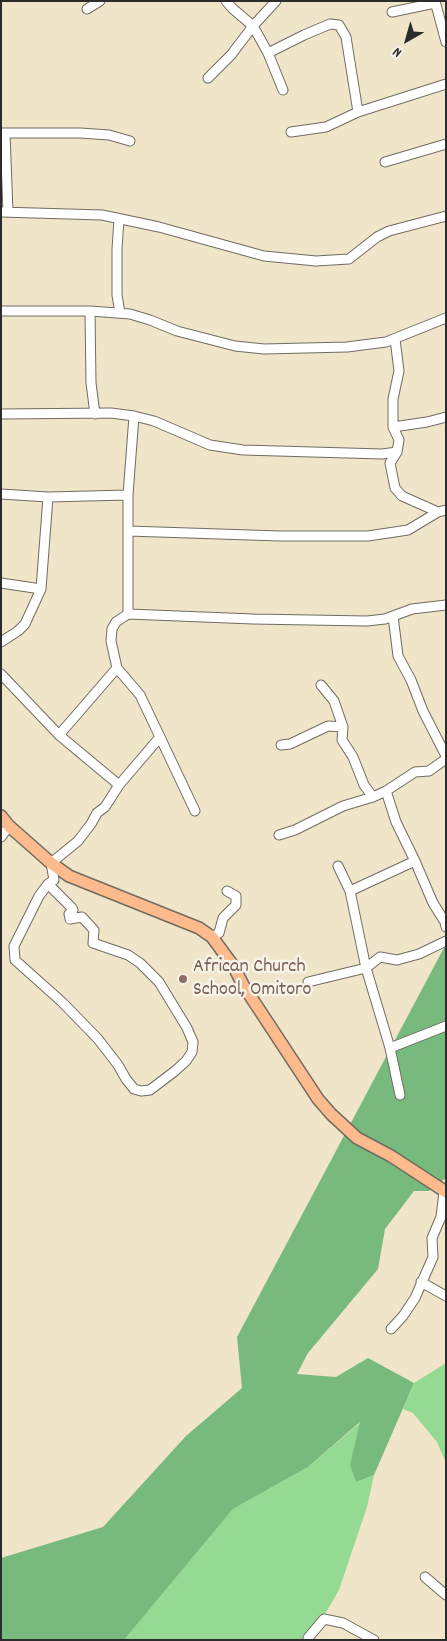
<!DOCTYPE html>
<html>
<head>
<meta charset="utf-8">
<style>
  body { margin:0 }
  #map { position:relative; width:447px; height:1641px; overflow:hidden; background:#f0e4c9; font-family:Dekko,sans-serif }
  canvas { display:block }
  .frame { position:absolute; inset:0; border:2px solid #2b2b2b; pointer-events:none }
  .north { position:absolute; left:382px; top:15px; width:50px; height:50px; -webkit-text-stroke:4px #f7f3e8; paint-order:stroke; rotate:218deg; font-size:14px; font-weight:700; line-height:20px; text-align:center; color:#2b2b2b }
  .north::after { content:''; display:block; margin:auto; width:18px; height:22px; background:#2b2b2b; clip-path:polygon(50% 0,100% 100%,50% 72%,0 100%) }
</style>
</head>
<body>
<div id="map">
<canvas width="447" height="1641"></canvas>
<div class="frame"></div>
<div class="north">N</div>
</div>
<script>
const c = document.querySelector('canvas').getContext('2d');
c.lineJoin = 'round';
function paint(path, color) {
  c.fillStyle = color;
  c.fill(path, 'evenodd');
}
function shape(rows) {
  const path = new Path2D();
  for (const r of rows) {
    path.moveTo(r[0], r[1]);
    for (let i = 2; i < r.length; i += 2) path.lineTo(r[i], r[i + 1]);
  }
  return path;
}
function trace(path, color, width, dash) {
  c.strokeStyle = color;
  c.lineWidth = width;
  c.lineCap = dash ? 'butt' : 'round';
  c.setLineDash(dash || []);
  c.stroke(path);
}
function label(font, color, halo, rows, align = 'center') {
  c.font = font + ' Dekko,sans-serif';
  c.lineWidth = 5;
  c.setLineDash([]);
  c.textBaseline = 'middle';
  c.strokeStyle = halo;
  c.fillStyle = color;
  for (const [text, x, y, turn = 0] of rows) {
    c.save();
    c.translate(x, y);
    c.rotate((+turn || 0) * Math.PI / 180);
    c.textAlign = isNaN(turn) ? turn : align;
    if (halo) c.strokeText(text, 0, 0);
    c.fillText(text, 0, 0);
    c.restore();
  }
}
paint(shape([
  [446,1363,446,1463,437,1442,413,1413,403,1409,414,1383],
  [361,1422,356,1482,374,1475,367,1507,339,1590,310,1640,124,1640,233,1509,308,1467]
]), '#95da93');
paint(shape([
  [446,944,446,1178,429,1191,414,1191,385,1229,378,1269,308,1353,297,1374,336,1377,368,1358,414,1383,374,1475,356,1482,350,1465,360,1422,308,1467,233,1509,124,1640,1,1640,1,1558,103,1527,186,1436,242,1388,237,1337]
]), '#78ba7d');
const minor = shape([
  [226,1,232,8,253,26,268,53,283,90],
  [435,1,446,42],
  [87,9,100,1],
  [392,12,435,3],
  [268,53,304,35,330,24,339,25,346,37,358,112],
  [208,78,231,55,253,26,276,1],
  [291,132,326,127,358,112,446,84],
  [1,133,80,133,109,135,130,141],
  [5,133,8,212],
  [385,162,446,144],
  [1,212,102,215,159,227,264,256,316,261,349,259,377,237,389,231,446,216],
  [119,219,117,249,117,295,120,313],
  [1,311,90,311,130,314,150,320,177,331,235,346,264,349,347,347,386,342,446,318],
  [90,311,91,383,95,414],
  [1,414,111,413,134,416,154,421,210,445,243,450,382,454,397,452,399,440,393,427,393,399,399,371,395,339],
  [393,427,427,422,446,417],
  [397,452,390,463,395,488,402,496,438,512],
  [1,494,48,497,128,495],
  [128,531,280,536,368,536,408,530,438,512,446,510],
  [1,583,41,589],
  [128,614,253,619,367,621,385,619,412,609,446,605],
  [393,616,398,656,411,680,423,711,446,756],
  [1,642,18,631,25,624,41,589,48,497],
  [1,674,59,735,119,785],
  [321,685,334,701,343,727,342,740,353,757,364,785,373,797],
  [59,735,117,668],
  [160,737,195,811],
  [281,745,290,744,328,726,343,727],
  [386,791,396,822,415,861,433,903,445,922,446,927],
  [279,835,295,830,343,806,373,797,386,791,415,772,429,771,446,759],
  [1,837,9,826],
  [338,866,350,891,366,968,390,1048,400,1095],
  [48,884,72,908,73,910,69,914,70,919,82,917,94,930,93,943,128,955,140,963,159,982,187,1028,193,1042,192,1052,186,1061,175,1071,150,1090,141,1091,134,1089,126,1079,118,1065,98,1039,62,1002,15,960,14,946,39,896,48,884,54,880,51,863,78,841,91,824,97,813,105,807,119,785,160,737,140,695,117,668,111,641,112,629,116,622,128,614,128,495,134,416],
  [350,891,415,861],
  [212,937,219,933,223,918,236,905,236,896,227,891],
  [308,982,366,968,380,957,397,960,419,954,446,941],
  [390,1048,446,1026],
  [421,1282,446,1296],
  [391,1329,403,1316,415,1298,433,1257,432,1238,441,1217,444,1192],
  [425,1577,446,1595],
  [308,1638,324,1619,343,1623,374,1640]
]);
const major = shape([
  [1,816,9,826,51,863,69,876,199,928,212,937,234,967,243,985,318,1099,331,1114,357,1138,391,1156,446,1192]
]);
trace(minor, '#706c62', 11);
trace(major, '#706c62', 14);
trace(minor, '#fff', 9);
trace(major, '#fcba8d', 11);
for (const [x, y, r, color] of [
  [183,979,5,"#8d6e63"]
]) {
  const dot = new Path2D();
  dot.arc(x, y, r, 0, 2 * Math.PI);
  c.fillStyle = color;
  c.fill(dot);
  trace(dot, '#f7f3e8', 2);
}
label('20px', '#785e54', '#f7f3e8', [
  ["African Church",193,968],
  ["School, Omitoro",193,991]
], 'left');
</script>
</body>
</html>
